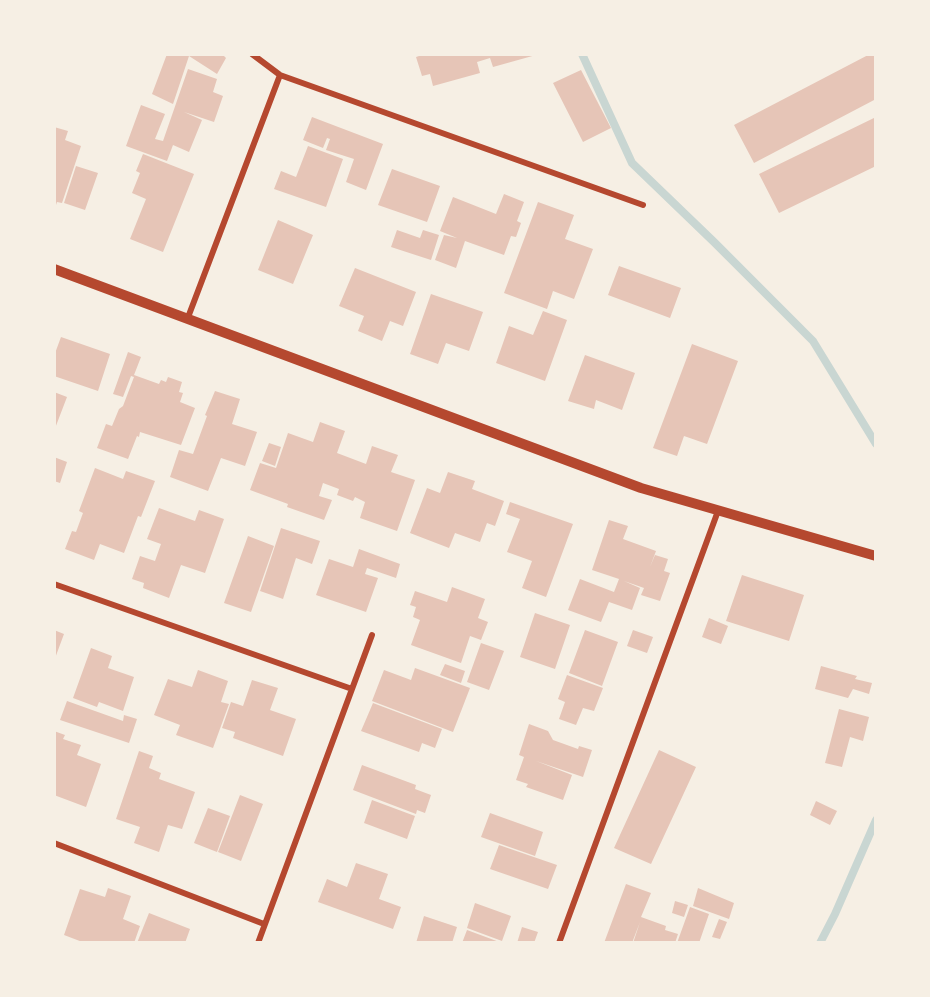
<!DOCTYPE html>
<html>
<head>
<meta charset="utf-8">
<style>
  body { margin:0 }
  #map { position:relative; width:930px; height:997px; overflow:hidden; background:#f6efe4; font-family:Karla,sans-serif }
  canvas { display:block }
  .frame { position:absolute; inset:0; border:56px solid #f6efe4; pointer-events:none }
</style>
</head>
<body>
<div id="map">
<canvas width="930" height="997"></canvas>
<div class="frame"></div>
</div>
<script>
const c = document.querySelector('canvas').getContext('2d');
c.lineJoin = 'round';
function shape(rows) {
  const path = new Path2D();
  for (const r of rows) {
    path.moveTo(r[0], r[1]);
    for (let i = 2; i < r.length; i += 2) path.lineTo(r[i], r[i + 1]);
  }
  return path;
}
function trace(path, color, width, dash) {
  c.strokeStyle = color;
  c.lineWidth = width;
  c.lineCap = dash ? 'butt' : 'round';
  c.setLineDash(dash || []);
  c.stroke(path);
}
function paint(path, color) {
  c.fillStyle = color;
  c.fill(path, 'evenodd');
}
trace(shape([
  [582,54,632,163,714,242,813,341,876,444],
  [820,943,835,914,876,820]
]), '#c9d6d2', 8);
paint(shape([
  [167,54,222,54,226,58,217,74,189,56,173,104,152,94],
  [425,54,536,54,536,55,493,67,490,58,477,62,480,73,433,86,430,74,422,76,416,57],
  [870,54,876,54,876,99,754,163,734,125],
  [188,69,217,79,213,92,223,96,214,122,184,112,202,120,189,152,173,145,167,161,126,146,141,105,165,114,155,139,163,141],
  [581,70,611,128,583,142,553,83],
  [312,117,383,144,366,190,346,182,354,159,326,150,330,139,327,138,323,148,303,140],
  [876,117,876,166,779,213,759,174],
  [54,127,68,131,65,140,81,146,62,203,57,202,54,211],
  [308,146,343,159,326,207,274,189,281,171,296,177],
  [143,154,194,174,163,252,130,239,146,199,132,193,140,173,136,171],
  [76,166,98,173,85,210,64,203],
  [392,169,440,186,427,222,378,205],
  [504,194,524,202,517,221,521,223,516,237,511,236,504,255,465,241,456,268,435,260,444,235,457,238,440,231,453,197,496,214],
  [538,202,574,215,565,239,593,249,574,299,553,291,547,309,504,293],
  [278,220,313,235,293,284,258,270],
  [397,230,420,238,423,230,439,235,431,260,391,247],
  [619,266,681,288,670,318,608,295],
  [355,268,416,292,403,326,390,321,382,341,358,331,364,316,339,306],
  [431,294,483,312,469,351,446,343,438,364,410,354],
  [543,311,567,320,545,381,496,363,509,326,533,335],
  [61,337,110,354,98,391,54,376,54,356],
  [692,344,738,361,707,444,684,436,677,456,653,448],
  [128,352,141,357,134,375,159,384,161,380,166,382,168,377,182,382,179,392,183,393,180,402,195,408,181,445,140,432,139,437,137,436,128,459,97,448,106,424,112,426,119,409,123,406,134,377,131,376,123,397,113,394],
  [585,355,635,373,622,410,596,400,594,409,568,401],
  [215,391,240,399,232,424,257,432,245,466,221,458,208,491,170,477,179,450,193,454,207,416,205,415],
  [54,392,67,397,54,431],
  [320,422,345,431,337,453,366,464,372,446,398,455,391,472,415,480,397,531,360,518,365,502,355,497,353,501,337,495,339,489,323,483,319,496,332,500,324,520,287,507,288,504,250,490,260,463,276,468,288,433,313,442],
  [269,443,281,447,275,466,262,461],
  [54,457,67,462,60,483,54,481],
  [95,468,123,479,126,471,155,481,141,517,138,516,124,553,100,544,94,560,65,549,72,531,76,532,83,513,79,511],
  [448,472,475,481,472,489,504,501,495,526,487,523,480,542,455,533,449,548,410,533,427,488,440,493],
  [510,502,573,524,546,597,522,588,532,561,507,552,520,519,506,514],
  [159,508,195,521,199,510,224,519,205,573,181,565,169,598,143,588,144,583,132,579,140,556,155,561,161,544,147,539],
  [609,520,628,526,623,539,656,551,650,567,655,555,668,559,664,571,670,573,660,601,641,595,644,588,624,581,640,588,632,610,609,602,601,622,568,610,580,579,614,592,619,579,592,570],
  [281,528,320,541,312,564,296,558,283,599,260,591],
  [248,536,274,546,251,612,224,603],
  [359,549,400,564,396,578,367,568,365,574,378,578,366,612,316,595,329,559,353,567],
  [742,575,804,595,789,641,726,621],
  [452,587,485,599,478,618,488,622,481,640,470,636,461,663,411,645,420,620,413,617,416,607,410,605,415,591,447,602],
  [535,613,570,625,555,669,520,657],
  [709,618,728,626,721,644,702,637],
  [54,630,64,634,54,661],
  [585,630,618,642,602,686,569,673],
  [633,630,653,637,647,653,627,646],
  [481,643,504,651,489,690,467,682],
  [91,648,112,656,108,668,134,677,123,711,99,702,97,707,73,698],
  [445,664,465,671,461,683,440,675],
  [821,666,857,676,855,679,872,683,869,694,853,689,848,698,815,689],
  [415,668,470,688,453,732,372,701,384,670,411,680],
  [198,670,228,681,221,702,229,704,213,748,176,735,180,725,154,715,168,679,192,687],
  [567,675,603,688,594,711,583,708,576,725,559,719,565,702,558,699],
  [252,680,278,688,270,710,296,719,283,756,233,738,235,732,222,728,231,702,243,706],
  [67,701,123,721,124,715,137,719,129,743,60,720],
  [373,703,442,729,435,748,422,743,419,752,361,731],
  [839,709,869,717,863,741,850,737,842,767,825,763],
  [529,724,548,731,553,740,578,749,579,746,592,750,583,777,536,761,572,775,563,800,526,787,528,784,516,780,524,757,519,755],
  [54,731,65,735,63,739,81,745,77,755,101,764,86,807,54,795],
  [659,750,696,767,651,864,614,848],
  [139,751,153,756,149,768,161,773,159,779,195,792,182,829,168,825,159,852,134,843,140,827,116,819],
  [362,765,416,785,415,789,431,795,425,813,417,810,416,814,353,790],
  [240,795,263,804,241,861,218,852],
  [372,800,415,816,407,839,364,823],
  [816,801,837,811,830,825,810,815],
  [208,808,230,816,217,852,194,843],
  [490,813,543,832,535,856,481,837],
  [499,845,557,865,548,889,490,869],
  [356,863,388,874,379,899,401,907,393,929,318,902,327,879,347,887],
  [626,884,651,893,641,917,666,926,665,930,678,934,675,943,633,943,640,922,632,943,604,943],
  [108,888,131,896,123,919,140,926,134,943,85,943,64,935,80,889,105,897],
  [698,888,734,903,729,919,693,906],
  [675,901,688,905,684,917,672,913],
  [475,903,511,916,502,941,467,928],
  [690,907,709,914,699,943,677,943],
  [149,913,190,929,185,943,137,943],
  [424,916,457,927,452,943,416,943],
  [719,919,727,922,720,939,712,937],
  [522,927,538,932,534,943,517,943],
  [467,930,502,943,462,943]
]), '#e6c5b7');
trace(shape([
  [252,54,280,75,643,205],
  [187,320,280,75],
  [54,584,352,689],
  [54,843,264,924],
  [258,943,372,635],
  [559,943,718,511]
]), '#b5482f', 6);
trace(shape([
  [54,269,641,488,876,556]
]), '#b5482f', 10);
</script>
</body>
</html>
